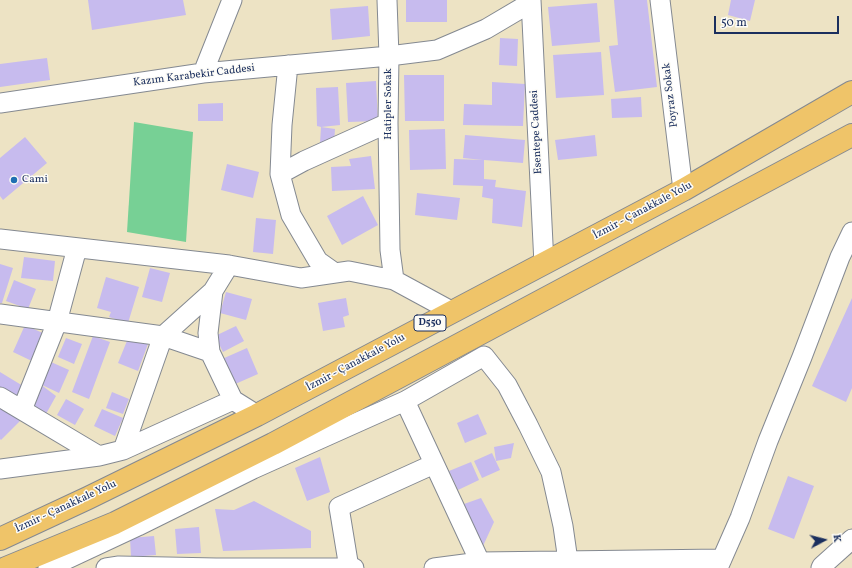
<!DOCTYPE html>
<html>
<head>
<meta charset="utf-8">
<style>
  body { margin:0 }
  #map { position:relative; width:852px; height:568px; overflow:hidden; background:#ede3c4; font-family:Vollkorn,serif }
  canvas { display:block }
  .north { position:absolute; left:804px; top:520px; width:40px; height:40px; -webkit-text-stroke:3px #fdfcf7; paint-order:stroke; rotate:83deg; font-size:11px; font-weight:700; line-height:16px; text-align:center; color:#1b2f5e }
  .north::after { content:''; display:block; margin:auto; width:14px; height:18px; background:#1b2f5e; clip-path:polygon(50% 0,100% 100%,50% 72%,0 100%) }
  .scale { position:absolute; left:714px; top:16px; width:125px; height:18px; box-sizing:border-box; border:2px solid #1b2f5e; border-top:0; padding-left:5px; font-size:12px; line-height:14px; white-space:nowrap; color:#1b2f5e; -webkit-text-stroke:3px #fdfcf7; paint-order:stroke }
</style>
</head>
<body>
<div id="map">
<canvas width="852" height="568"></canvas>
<div class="north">K</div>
<div class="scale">50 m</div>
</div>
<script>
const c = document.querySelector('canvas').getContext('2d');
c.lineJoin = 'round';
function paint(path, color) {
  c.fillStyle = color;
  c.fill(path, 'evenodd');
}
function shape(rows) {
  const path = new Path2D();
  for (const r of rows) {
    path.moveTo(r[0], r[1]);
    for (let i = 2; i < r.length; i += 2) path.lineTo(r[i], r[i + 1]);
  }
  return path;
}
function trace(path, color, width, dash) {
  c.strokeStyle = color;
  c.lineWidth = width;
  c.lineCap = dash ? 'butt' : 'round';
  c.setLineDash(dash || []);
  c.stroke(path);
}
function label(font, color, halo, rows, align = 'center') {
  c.font = font + ' Vollkorn,serif';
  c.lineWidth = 3;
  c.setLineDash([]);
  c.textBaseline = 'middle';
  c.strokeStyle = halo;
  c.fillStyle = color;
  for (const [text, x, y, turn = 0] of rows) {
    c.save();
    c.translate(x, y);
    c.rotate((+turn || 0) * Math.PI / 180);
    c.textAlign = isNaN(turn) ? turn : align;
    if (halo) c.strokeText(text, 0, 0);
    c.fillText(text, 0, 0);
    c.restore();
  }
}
paint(shape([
  [134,122,193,132,186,242,127,232]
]), '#77d095');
paint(shape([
  [88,0,183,0,186,15,92,30],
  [406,0,447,0,447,22,406,22],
  [614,0,647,0,657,87,615,92,609,46,618,45],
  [731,0,755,0,750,21,728,15],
  [597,3,600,42,552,46,548,7],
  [368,6,370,36,332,40,330,9],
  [500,38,518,39,517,66,499,65],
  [601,52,604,95,556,98,553,55],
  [47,58,50,80,0,87,0,64],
  [404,75,444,75,444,121,405,121],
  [376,81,378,121,348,122,346,83],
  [492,82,525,84,523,126,463,125,464,104,492,105],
  [338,87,340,125,321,127,317,126,316,88],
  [641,97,642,117,612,118,611,99],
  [223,103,223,121,198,121,198,104],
  [321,127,335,129,334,144,320,143],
  [445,129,446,169,410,170,409,130],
  [465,135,525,140,523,163,484,160,484,179,496,180,495,187,526,191,522,227,492,223,493,199,482,197,483,186,453,185,454,159,483,160,463,158],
  [595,135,597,156,558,160,555,140],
  [25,137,47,163,3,200,0,196,0,158],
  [371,156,375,189,332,191,331,167,351,166,349,159],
  [227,164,259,172,253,198,221,190],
  [417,193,460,198,457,220,415,215],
  [363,196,378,225,342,245,327,216],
  [256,218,276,220,273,254,253,252],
  [24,257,55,261,53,281,21,278],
  [0,264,13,268,2,303,0,303],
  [150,268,170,273,162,302,142,297],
  [106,277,139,287,128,323,109,317,111,312,97,308],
  [14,280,36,289,28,309,6,301],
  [226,292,252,299,246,320,220,313],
  [346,298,349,315,343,317,345,327,323,331,318,303],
  [852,298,852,388,846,402,812,386],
  [25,325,47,335,34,362,13,352],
  [236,326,244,341,223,352,215,336],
  [93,336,110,342,89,399,72,392],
  [129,336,148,344,138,371,118,363],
  [66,338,82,344,74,364,58,357],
  [247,348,258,374,233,385,222,359],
  [51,362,69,370,59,393,40,384,56,396,46,414,28,404],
  [0,372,23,386,17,398,0,389],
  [112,392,129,399,123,414,106,408],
  [66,399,84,409,75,425,57,415],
  [0,408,21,420,1,440,0,439],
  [102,409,123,418,115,436,94,426],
  [478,414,487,434,465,443,457,423],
  [514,443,511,458,496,461,494,447],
  [492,453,500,470,482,478,474,461],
  [320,457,330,492,307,501,295,468],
  [471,462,479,480,458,490,449,471],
  [788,476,814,486,794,539,768,529],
  [481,498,494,522,483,546,464,504],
  [254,501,311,531,311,548,223,551,215,509,234,510],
  [199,527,201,553,177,554,175,529],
  [154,536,156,555,131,557,130,538]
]), '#c7bbee');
const minor = shape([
  [387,0,389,56,388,123,390,250,394,280],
  [531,0,544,264],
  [660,0,683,190],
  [288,65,282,125,280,174,291,215,318,261,335,273],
  [203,73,232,0],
  [0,103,203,73,389,56,437,50,486,29,530,3],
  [280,174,304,161,388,123],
  [0,239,229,265,301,278,349,271,394,280,453,312],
  [229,265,213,291,208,333,210,352,233,400,257,415],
  [0,314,163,336,213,291],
  [0,397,99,456,123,450,233,400],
  [405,401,480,562],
  [22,410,57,322,77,248],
  [123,450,163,336,210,352],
  [0,469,99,456],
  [48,568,138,526,253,469,405,401,484,356,507,385,528,425,551,472,563,526,568,561],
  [106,568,119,566,216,568,354,568],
  [349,568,339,507,434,464],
  [434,568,480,562,722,559],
  [718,568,740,518,768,441,802,357,840,257,852,232],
  [821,568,822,566,852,539]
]);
const highway = shape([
  [0,539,88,498,257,415,683,190,852,92],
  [6,568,115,523,273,444,852,135]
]);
trace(minor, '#848991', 21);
trace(highway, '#848991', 24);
trace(minor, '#fff', 19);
trace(highway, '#efc469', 22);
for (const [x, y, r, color] of [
  [14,180,4,"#1f6fb2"]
]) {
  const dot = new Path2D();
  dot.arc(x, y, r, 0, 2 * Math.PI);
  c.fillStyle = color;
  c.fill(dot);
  trace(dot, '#fdfcf7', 1.5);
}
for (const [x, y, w] of [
  [430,323,32]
]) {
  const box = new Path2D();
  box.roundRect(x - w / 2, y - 8, w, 16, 3);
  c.fillStyle = '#fdfcf7';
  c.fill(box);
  trace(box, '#1b2f5e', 1);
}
label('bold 10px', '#1b2f5e', null, [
  ["D550",430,323]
]);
label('11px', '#1b2f5e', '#fdfcf7', [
  ["Kazım Karabekir Caddesi",194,76,-7],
  ["Poyraz Sokak",671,95,-97],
  ["Hatipler Sokak",389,104,-90],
  ["Esentepe Caddesi",537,132,-93],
  ["İzmir - Çanakkale Yolu",643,211,-28],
  ["İzmir - Çanakkale Yolu",356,363,-28],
  ["İzmir - Çanakkale Yolu",66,507,-25]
]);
label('11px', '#1b2f5e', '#fdfcf7', [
  ["Cami",22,180]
], 'left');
</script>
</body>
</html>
